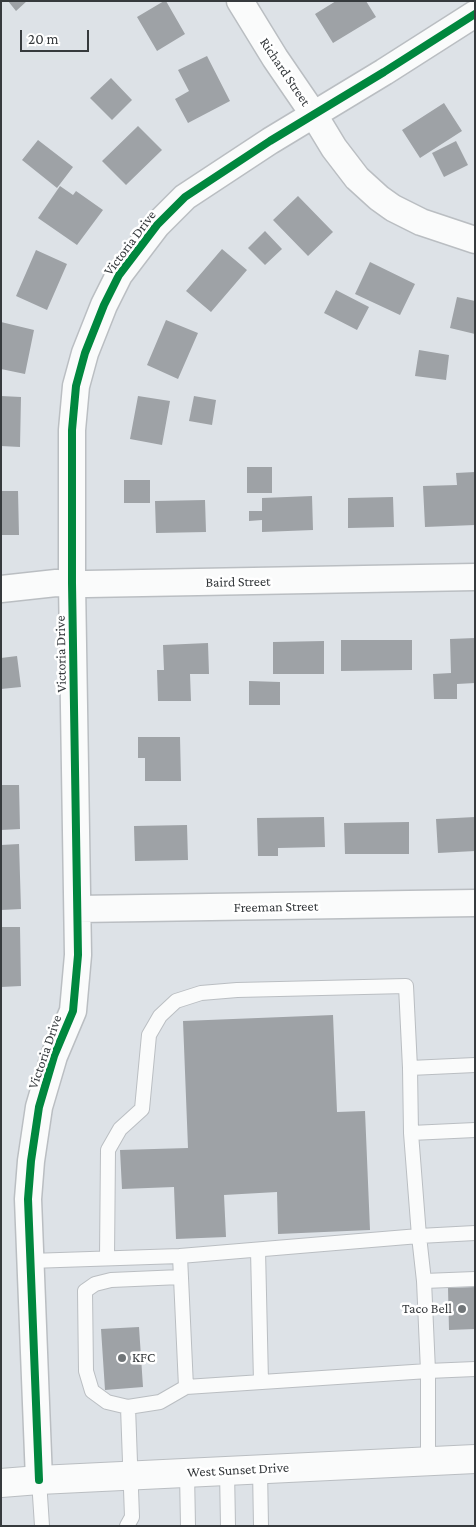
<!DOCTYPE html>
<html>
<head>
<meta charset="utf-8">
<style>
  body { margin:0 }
  #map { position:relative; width:476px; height:1527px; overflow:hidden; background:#dde2e7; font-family:"Crimson Pro",serif }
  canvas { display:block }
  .frame { position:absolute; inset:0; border:2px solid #363a3d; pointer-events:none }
  .scale { position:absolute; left:20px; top:30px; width:69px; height:22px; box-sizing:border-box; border:2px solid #363a3d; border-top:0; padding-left:6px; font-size:15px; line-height:18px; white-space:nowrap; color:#363a3d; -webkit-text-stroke:4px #fff; paint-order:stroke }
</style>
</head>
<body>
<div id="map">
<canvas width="476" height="1527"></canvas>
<div class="frame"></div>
<div class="scale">20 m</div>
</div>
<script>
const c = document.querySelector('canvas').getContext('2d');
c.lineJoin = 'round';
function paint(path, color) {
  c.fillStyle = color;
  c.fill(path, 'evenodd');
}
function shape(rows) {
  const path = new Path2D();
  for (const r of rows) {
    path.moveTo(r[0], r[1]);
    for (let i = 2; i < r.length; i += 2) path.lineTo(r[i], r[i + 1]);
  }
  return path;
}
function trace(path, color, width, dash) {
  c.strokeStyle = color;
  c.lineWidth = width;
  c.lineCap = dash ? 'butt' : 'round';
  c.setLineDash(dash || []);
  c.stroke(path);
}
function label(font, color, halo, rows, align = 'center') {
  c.font = font + ' "Crimson Pro",serif';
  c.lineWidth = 5;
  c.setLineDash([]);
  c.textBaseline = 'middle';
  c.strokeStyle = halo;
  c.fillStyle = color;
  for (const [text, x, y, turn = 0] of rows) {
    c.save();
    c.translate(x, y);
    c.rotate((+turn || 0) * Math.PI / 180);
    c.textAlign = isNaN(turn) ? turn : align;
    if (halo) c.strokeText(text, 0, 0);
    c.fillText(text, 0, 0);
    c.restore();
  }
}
paint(shape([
  [8,1,27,1,16,11],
  [164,1,166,1,185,34,157,51,137,17],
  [336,1,366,1,376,17,333,43,315,14],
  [207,56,230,101,188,123,175,99,189,91,178,70],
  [111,78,132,100,112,120,90,98],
  [444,103,462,131,420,158,402,130],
  [138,126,162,150,126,185,102,161],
  [38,140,73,167,57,188,22,160],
  [456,141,468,165,444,177,432,153],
  [60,186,73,195,76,191,103,210,77,245,38,218],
  [298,196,333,232,308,256,273,220],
  [265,231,282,249,265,265,248,248],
  [222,249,247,270,211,312,186,291],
  [36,250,67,264,47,310,16,296],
  [370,262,415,284,400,315,355,294],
  [336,290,369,307,357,330,324,313],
  [457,297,475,301,475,334,450,328],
  [166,320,198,333,178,379,147,365],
  [1,322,34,330,25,374,1,369],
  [419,350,449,355,446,380,415,376],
  [1,396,21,397,20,447,1,446],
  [138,396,170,401,162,445,130,439],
  [194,396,216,400,212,425,189,421],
  [247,467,272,467,272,493,247,493],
  [475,472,475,525,425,527,423,486,457,485,456,473],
  [124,480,150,480,150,503,124,503],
  [1,491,18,491,19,535,1,535],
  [312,496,313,530,262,532,262,520,249,521,249,511,262,511,262,498],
  [393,497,394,527,348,528,348,498],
  [205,500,206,532,156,533,155,501],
  [475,638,475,683,457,684,457,699,434,699,433,674,451,673,450,639],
  [341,640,412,640,412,670,341,671],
  [324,641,324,674,273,674,273,642],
  [208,643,209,674,190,674,191,701,158,701,157,670,164,670,163,645],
  [17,656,21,687,1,689,1,658],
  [249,681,280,682,280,705,249,705],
  [138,737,180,737,181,781,145,781,145,758,138,758],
  [1,785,19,785,20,829,1,830],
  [324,817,325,847,278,848,278,856,258,856,257,818],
  [475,817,475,851,438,853,436,819],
  [409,822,409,854,345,854,344,823],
  [187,825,188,860,135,861,134,826],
  [19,844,21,909,1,910,1,845],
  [1,927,20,927,21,986,1,987],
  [333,1015,337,1112,365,1111,370,1230,278,1234,277,1192,224,1195,226,1237,176,1239,174,1187,122,1189,120,1150,188,1148,183,1021],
  [475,1287,475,1329,449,1330,448,1288],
  [139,1327,143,1387,105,1390,101,1329]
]), '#9ea2a6');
const service = shape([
  [411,1133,475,1130],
  [258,1250,261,1382],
  [180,1256,419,1236,411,1133,410,1068],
  [107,1257,108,1150,120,1129,142,1109,149,1035,160,1016,176,1001,201,993,237,990,406,986,410,1068,475,1065],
  [30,1261,180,1256,186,1387,428,1371,424,1281,419,1236,475,1233],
  [424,1281,475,1279],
  [128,1407,107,1402,92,1391,86,1371,85,1291,95,1284,111,1280,181,1277],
  [428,1461,428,1371,475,1369],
  [260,1469,261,1526],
  [227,1471,228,1526],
  [187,1473,188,1526],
  [39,1480,42,1526],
  [127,1526,132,1517,128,1407,160,1402,186,1387]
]);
const minor = shape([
  [240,1,275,58,314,115,334,148,357,178,379,198,393,208,421,222,475,240],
  [1,589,56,583,87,584,475,577],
  [78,909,475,903],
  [39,1480,28,1199,31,1161,39,1107,54,1056,73,1011,78,955,72,583,72,430,76,386,85,353,104,305,119,275,157,225,185,197,270,141,384,72,475,14]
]);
const secondary = shape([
  [1,1483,39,1480,475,1459]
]);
trace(service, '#babec2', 16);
trace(minor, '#babec2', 29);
trace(secondary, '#babec2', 30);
trace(service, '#fafbfb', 14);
trace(minor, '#fafbfb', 26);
trace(secondary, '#fafbfb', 28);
trace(shape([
  [39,1480,28,1199,31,1161,39,1107,54,1056,73,1011,78,955,72,583,72,430,76,386,85,353,104,305,119,275,157,225,185,197,270,141,384,72,475,14]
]), '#00873e', 8);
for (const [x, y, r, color] of [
  [462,1309,5,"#707578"],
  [122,1358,5,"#707578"]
]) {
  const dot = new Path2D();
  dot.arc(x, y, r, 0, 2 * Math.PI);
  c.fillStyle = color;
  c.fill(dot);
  trace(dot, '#fff', 2);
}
label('14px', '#363a3d', '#fff', [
  ["Richard Street",285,72,56],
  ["Victoria Drive",130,243,-53],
  ["Baird Street",238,582,-1],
  ["Victoria Drive",61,654,-91],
  ["Freeman Street",276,907,-1],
  ["Victoria Drive",45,1052,-71],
  ["West Sunset Drive",238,1470,-3]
]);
label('14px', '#363a3d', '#fff', [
  ["Taco Bell",452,1309],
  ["KFC",132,1358,"left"]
], 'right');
</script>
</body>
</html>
